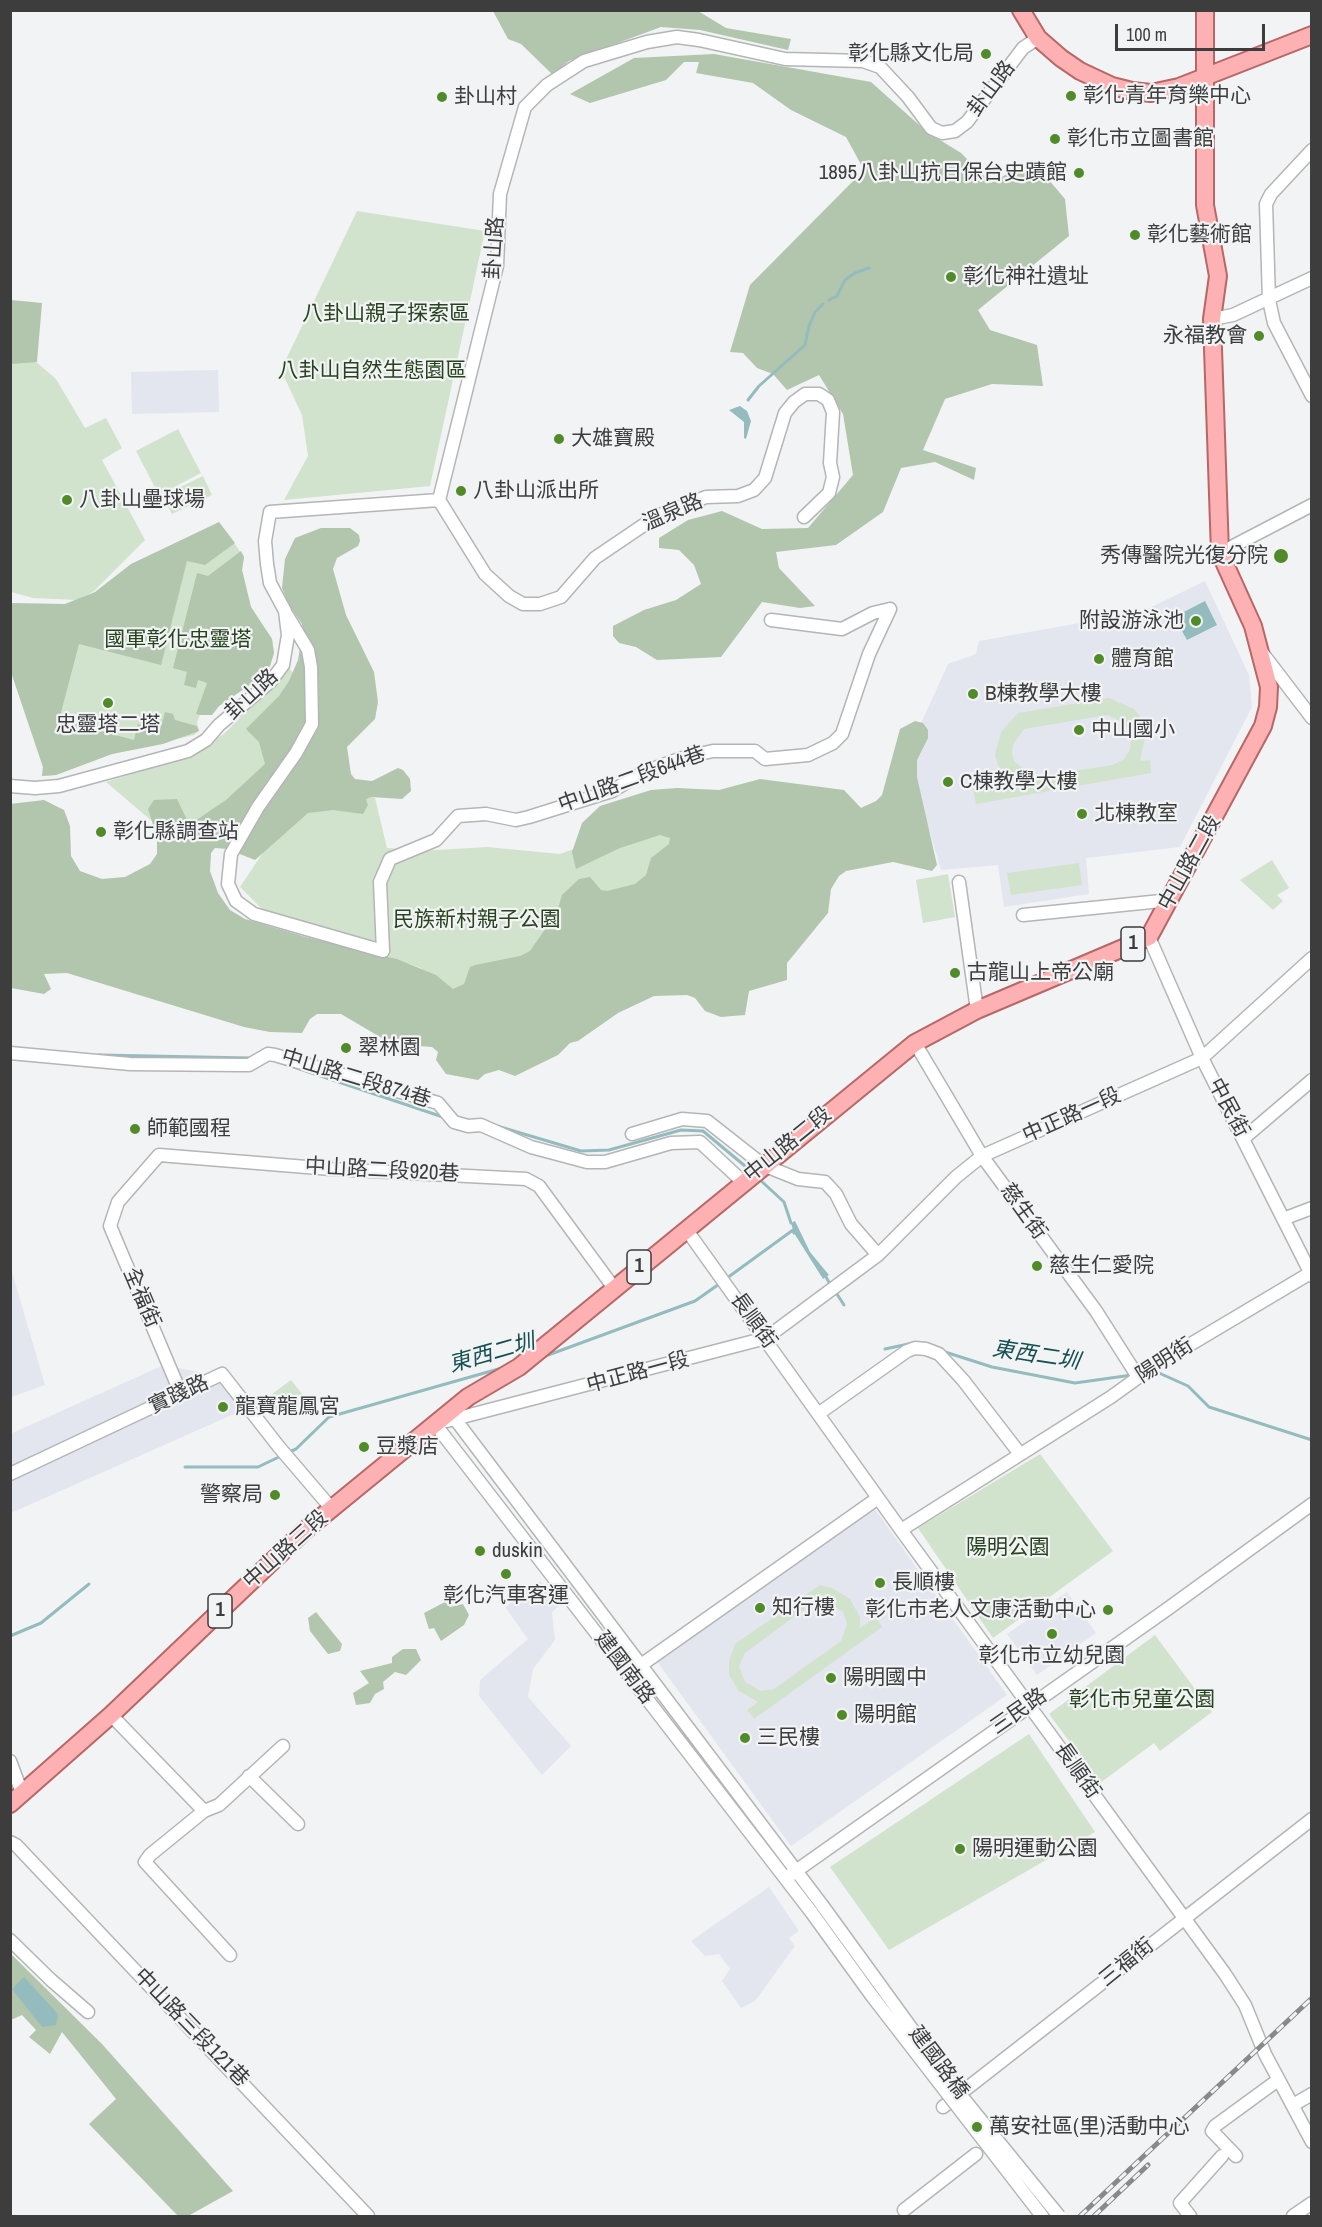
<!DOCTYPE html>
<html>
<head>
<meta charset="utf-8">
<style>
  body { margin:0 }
  #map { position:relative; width:1322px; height:2227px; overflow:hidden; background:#f2f3f4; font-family:"Archivo Narrow",sans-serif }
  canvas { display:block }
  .frame { position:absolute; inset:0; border:12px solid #3d3d3d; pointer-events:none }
  .scale { position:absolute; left:1115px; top:24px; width:150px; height:27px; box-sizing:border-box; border:3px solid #3d3d3d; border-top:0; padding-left:8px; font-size:18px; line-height:21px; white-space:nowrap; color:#3d3d3d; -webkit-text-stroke:4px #f2f3f4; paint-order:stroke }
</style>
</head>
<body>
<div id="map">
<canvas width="1322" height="2227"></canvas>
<div class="frame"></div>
<div class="scale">100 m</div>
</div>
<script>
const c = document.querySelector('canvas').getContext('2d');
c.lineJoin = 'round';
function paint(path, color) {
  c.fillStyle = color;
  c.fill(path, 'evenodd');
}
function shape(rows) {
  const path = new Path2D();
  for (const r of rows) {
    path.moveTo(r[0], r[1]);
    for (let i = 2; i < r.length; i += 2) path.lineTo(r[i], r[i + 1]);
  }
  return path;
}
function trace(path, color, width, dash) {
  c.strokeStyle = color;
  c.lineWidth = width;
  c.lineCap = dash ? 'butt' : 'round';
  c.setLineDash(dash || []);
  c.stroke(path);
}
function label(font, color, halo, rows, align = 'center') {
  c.font = font + ' "Archivo Narrow","Noto Sans TC",sans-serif';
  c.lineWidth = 4.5;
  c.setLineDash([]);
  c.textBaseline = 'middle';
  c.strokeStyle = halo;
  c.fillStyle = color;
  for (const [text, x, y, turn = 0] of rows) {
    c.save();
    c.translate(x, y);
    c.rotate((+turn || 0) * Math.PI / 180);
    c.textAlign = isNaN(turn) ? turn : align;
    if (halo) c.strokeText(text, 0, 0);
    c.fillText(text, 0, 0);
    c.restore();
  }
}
paint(shape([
  [218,370,219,412,132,414,131,372],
  [1205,581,1249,675,1252,707,1180,847,1086,858,1089,894,1004,907,998,865,941,870,907,754,948,664,976,654,979,641,1141,612],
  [10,1265,45,1385,11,1397,10,1397],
  [164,1365,228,1378,252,1406,11,1513,10,1434],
  [872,1505,1007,1695,791,1846,656,1660],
  [540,1581,561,1604,552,1612,555,1640,533,1669,528,1697,571,1746,542,1775,479,1696,480,1680,528,1639,505,1607],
  [1067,1592,1096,1633,1037,1675,1007,1634],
  [769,1887,799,1931,789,1938,795,1946,755,2001,741,2008,722,1981,730,1969,719,1954,705,1956,691,1941]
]), '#e4e6ef');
paint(shape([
  [357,211,485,231,430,486,284,500,308,456,302,415,281,370],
  [11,359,35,361,56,379,85,428,106,418,122,448,102,460,145,540,94,591,78,600,33,598,11,592],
  [178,429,201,473,159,495,136,451],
  [203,476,212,495,172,514,162,496],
  [219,522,244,557,242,570,251,607,272,639,274,653,270,666,263,676,219,706,212,715,200,714,197,723,199,731,194,735,112,754,56,775,42,776,43,767,11,672,10,638,30,644],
  [289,668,307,688,284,758,180,845,106,782,190,755,224,734],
  [1109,698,1134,709,1142,719,1147,729,1140,761,1150,760,1151,773,976,804,973,789,1010,781,998,765,995,755,1001,732,1018,713],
  [1107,715,1125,723,1131,740,1130,750,1124,759,1113,765,1033,777,1014,761,1012,753,1013,745,1024,729],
  [312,779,375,798,387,848,421,851,487,847,560,854,672,813,706,862,533,970,443,1010,421,968,267,914,240,887],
  [1272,860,1289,888,1277,895,1283,901,1273,910,1240,880],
  [1079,863,1082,885,1011,895,1007,873],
  [948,874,955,917,923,923,916,880],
  [291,1380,303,1395,278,1415,264,1400],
  [1040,1454,1113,1551,993,1638,918,1528],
  [820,1585,832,1588,850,1599,860,1617,860,1628,876,1617,882,1627,754,1719,747,1710,758,1702,739,1691,729,1675,729,1661,735,1644],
  [814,1602,829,1603,843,1612,847,1624,841,1641,774,1689,761,1691,745,1682,739,1666,745,1653],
  [1155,1635,1212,1712,1160,1751,1154,1743,1100,1783,1049,1714],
  [1029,1734,1095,1832,889,1950,830,1867]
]), '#d1e3cc');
paint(shape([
  [493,11,698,11,726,28,791,39,788,50,700,30,661,27,569,61,553,75,521,44,508,39],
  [714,54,871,82,927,132,961,153,991,183,1032,160,1065,199,1069,236,978,310,990,330,1037,345,1043,386,992,384,945,399,923,450,976,468,974,480,935,462,901,468,883,512,836,545,776,552,779,568,815,606,800,608,762,602,721,657,657,660,636,647,619,643,613,636,613,626,644,610,676,600,701,584,694,565,679,550,659,548,659,538,688,520,722,511,762,529,808,528,853,475,843,414,819,375,787,390,773,374,757,368,743,353,730,352,750,285,864,170,846,137,791,110,753,83,696,73,699,62,684,62,666,80,590,103,570,94,634,58],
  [11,300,42,303,37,362,11,364],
  [219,522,235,543,205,565,187,561,161,665,79,644,59,720,134,740,138,724,160,730,165,712,173,714,175,720,197,726,199,731,163,744,112,754,56,775,42,776,43,767,11,672,11,603,65,604,95,592,131,564],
  [321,528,350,528,359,535,360,541,358,546,337,558,333,569,346,615,374,672,378,702,375,719,347,747,351,774,355,779,372,781,398,768,403,770,410,779,411,791,402,799,371,797,366,799,368,805,363,814,333,810,308,813,255,860,227,849,215,848,211,853,210,871,218,893,230,910,245,919,306,937,397,959,436,975,453,989,464,984,470,967,475,965,520,956,530,951,557,912,562,895,579,879,590,877,601,890,607,891,635,884,646,875,651,858,669,844,670,838,660,835,620,848,576,869,572,852,582,823,600,806,651,790,677,788,719,790,760,779,844,790,861,808,876,801,882,795,900,729,915,721,923,723,928,730,928,738,917,760,917,777,937,865,932,871,893,862,846,871,839,876,831,889,828,913,787,963,787,980,749,991,745,1015,721,1017,705,1011,695,998,687,995,654,996,618,1013,578,1041,570,1043,558,1055,515,1076,499,1070,485,1074,478,1080,446,1074,436,1060,438,1052,432,1047,392,1044,341,1014,317,1014,310,1019,302,1033,270,1032,244,1027,67,973,44,974,51,989,44,994,11,988,10,804,44,800,64,810,70,826,71,856,80,871,102,879,125,877,150,864,157,854,157,837,148,809,154,800,177,799,187,820,192,823,226,800,265,764,259,742,246,729,279,696,289,681,298,660,301,642,302,624,289,605,282,588,285,559,295,538],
  [241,551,244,557,242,570,251,607,272,639,274,653,270,666,263,676,219,706,212,715,200,715,196,714,207,683,198,680,196,688,184,685,187,672,173,668,197,573,208,576],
  [445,1602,450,1607,463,1604,469,1615,464,1625,441,1641,434,1628,429,1629,424,1613],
  [316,1612,342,1644,340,1651,328,1654,310,1631,308,1618],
  [403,1649,416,1649,421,1660,406,1675,395,1672,383,1682,384,1689,375,1694,370,1703,356,1705,353,1693,369,1683,360,1671,392,1663,392,1657],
  [10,1953,102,2044,233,2191,188,2216,178,2216,89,2124,116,2099,62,2032,50,2054,29,2037,36,2030,22,2015,11,2020]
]), '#b1c6ac');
paint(shape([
  [740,406,747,411,751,421,746,439,744,438,744,422,729,410],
  [1205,601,1217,625,1187,640,1174,617],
  [795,1221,810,1252,829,1275,823,1279,794,1233,791,1223],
  [24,1977,58,2014,56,2025,42,2027,12,1989]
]), '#94bcbe');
trace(shape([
  [829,300,837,296,845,280,855,273,869,268],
  [748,400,759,386,805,345,809,326,815,312,823,304],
  [99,1055,251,1058],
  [273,1060,443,1117],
  [497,1126,581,1151,609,1150,681,1130,703,1131,751,1171],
  [758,1178,784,1202,791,1223],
  [826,1277,831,1286],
  [727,1278,793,1230,794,1233],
  [835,1291,844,1305],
  [885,1349,913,1343],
  [942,1351,992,1367,1075,1383,1132,1375],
  [540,1358,695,1301,722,1282],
  [1150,1374,1159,1373,1188,1386,1209,1407,1312,1440],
  [289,1452,296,1449,329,1417,502,1368],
  [185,1467,258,1467,281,1456],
  [10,1636,41,1623,89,1584]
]), '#94bcbe', 3);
const minor = shape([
  [1312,150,1271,194,1266,204,1269,300,1274,323,1312,396],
  [1212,319,1233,315,1312,278],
  [439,500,485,574,509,596,523,604,540,604,561,597,595,558,657,516,706,497,738,496,754,490,765,478,785,413,794,402,805,394,819,394,828,400,833,412,830,463,833,477,829,493,804,517],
  [1220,553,1312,505],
  [287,615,308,650,311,667,312,724,296,753,258,807,231,854,228,884,236,901,254,914,383,951,380,882,390,859,436,840,458,816,486,814,516,820,529,817,612,791,644,772,682,758,713,751,755,751,765,759,808,755,833,743,842,734,869,654,890,609],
  [771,620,842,629,873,613,890,609],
  [1260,650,1312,718],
  [10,786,35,788,59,786,188,751,206,740,219,725,271,681,283,665,288,635,285,611,270,583,267,564,265,541,270,512,439,500,497,266,500,194,525,107,547,85,584,61,647,42,677,37,699,40,785,59,863,61,880,67,908,97,931,128,942,133,955,131,967,122,1023,48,1038,38],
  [959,882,977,1010],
  [1023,915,1171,900],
  [1149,937,1202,1058,1312,1276],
  [915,1043,982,1156,1096,1311,1138,1377],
  [10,1053,130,1064,240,1065,249,1065,268,1054,275,1055,438,1103,454,1122,468,1126,481,1125,531,1147,587,1162,605,1162,671,1143,700,1142,742,1181],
  [632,1134,682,1119,707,1121,763,1165,798,1179,825,1182,836,1194,851,1224,878,1255],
  [1244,1138,1312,1080],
  [1283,1219,1312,1208],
  [686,1229,901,1530,1225,1974,1245,2005,1265,2054,1312,2142],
  [181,1394,110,1226,118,1202,159,1155,331,1169,526,1179,539,1186,614,1288],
  [818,1414,907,1351,915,1348,926,1349,939,1354,963,1380,1020,1454],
  [452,1415,822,1905],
  [10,1474,222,1374,279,1447,332,1509],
  [901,1530,1111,1397,1154,1366,1312,1272],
  [641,1665,878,1498],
  [111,1715,204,1811],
  [10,1761,22,1793],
  [249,1776,298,1824],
  [10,1842,16,1845,368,2216],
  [786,1878,1166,1610,1312,1504],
  [812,1913,435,1424,766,1338,878,1255,956,1177,982,1156,1202,1058,1312,958],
  [10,1940,51,1980,88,2012],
  [230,1955,145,1862,150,1855,204,1811,219,1805,283,1746],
  [1293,2105,1312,2094],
  [943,2107,1312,1819],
  [1236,2156,1212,2131,1215,2126,1278,2080],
  [904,2210,976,2154],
  [1190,2216,1180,2203,1222,2156],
  [1293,2216,1312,2203]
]);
const major = shape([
  [1021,10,1038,38,1061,58,1080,71,1112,86,1132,91,1151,93,1179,87,1312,35],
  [10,1804,111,1715,303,1532,468,1397,519,1367,915,1043,977,1010,1149,937,1263,726,1268,707,1269,687,1253,626,1220,553,1212,319,1218,276,1205,205,1205,10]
]);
trace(minor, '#b4b5b6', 15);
trace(major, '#b86767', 20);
trace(minor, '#fff', 12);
trace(major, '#fdb1b2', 16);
const rail = shape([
  [1080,2216,1312,1998],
  [1094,2216,1148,2165]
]);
trace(rail, '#888989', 5);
trace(rail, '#f2f3f4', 3, [9]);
const minorBridge = shape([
  [822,1905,954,2087,1059,2216],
  [812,1913,872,1996,1042,2216]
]);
trace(minorBridge, '#b4b5b6', 15, []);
trace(minorBridge, '#fff', 12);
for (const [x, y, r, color] of [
  [986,54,6,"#518b29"],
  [1071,96,6,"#518b29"],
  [442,97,6,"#518b29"],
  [1055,139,6,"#518b29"],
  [1079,173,6,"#518b29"],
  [1135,235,6,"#518b29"],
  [951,277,6,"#518b29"],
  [1259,336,6,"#518b29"],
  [559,439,6,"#518b29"],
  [461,491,6,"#518b29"],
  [67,500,6,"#518b29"],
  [1281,556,8,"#518b29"],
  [1196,621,6,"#518b29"],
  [1099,659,6,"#518b29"],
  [973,694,6,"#518b29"],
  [108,703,6,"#518b29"],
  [1079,730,6,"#518b29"],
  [948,782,6,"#518b29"],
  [1082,814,6,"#518b29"],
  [101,832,6,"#518b29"],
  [955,973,6,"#518b29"],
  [346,1048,6,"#518b29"],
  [135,1129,6,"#518b29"],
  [1037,1266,6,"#518b29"],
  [223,1407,6,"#518b29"],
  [364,1447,6,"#518b29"],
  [275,1495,6,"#518b29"],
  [480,1551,6,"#518b29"],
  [506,1574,6,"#518b29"],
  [880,1583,6,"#518b29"],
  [760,1608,6,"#518b29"],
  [1108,1610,6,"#518b29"],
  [1052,1634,6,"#518b29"],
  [831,1678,6,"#518b29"],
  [842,1715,6,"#518b29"],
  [745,1738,6,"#518b29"],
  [960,1849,6,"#518b29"],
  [977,2127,6,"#518b29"]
]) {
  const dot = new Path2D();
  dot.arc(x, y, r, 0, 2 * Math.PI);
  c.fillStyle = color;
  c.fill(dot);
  trace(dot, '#f2f3f4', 2);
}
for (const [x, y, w] of [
  [1133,944,24],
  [639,1267,24],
  [220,1611,24]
]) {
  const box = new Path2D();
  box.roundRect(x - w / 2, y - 17, w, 34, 4.5);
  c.fillStyle = '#f2f3f4';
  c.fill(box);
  trace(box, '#3d3d3d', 1.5);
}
label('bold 20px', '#3d3d3d', null, [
  ["1",1133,944],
  ["1",639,1267],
  ["1",220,1611]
]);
label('21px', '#3d3d3d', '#f2f3f4', [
  ["彰化縣文化局",974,54,"right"],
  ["彰化青年育樂中心",1083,96],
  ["卦山村",454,97],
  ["彰化市立圖書館",1067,139],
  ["1895八卦山抗日保台史蹟館",1067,173,"right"],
  ["彰化藝術館",1147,235],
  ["彰化神社遺址",963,277],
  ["永福教會",1247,336,"right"],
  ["大雄寶殿",571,439],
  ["八卦山派出所",473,491],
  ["八卦山壘球場",79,500],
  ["秀傳醫院光復分院",1268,556,"right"],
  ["附設游泳池",1184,621,"right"],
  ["體育館",1111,659],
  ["B棟教學大樓",985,694],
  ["忠靈塔二塔",108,725,"center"],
  ["中山國小",1091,730],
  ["C棟教學大樓",960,782],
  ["北棟教室",1094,814],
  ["彰化縣調查站",113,832],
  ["古龍山上帝公廟",967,973],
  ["翠林園",358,1048],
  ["師範國程",147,1129],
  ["慈生仁愛院",1049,1266],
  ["龍寶龍鳳宮",235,1407],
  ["豆漿店",376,1447],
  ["警察局",263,1495,"right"],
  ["duskin",492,1551],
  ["長順樓",892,1583],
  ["彰化汽車客運",506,1596,"center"],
  ["知行樓",772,1608],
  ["彰化市老人文康活動中心",1096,1610,"right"],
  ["彰化市立幼兒園",1052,1656,"center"],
  ["陽明國中",843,1678],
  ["陽明館",854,1715],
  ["三民樓",757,1738],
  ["陽明運動公園",972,1849],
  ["萬安社區(里)活動中心",989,2127]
], 'left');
label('21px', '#3d3d3d', '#f2f3f4', [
  ["卦山路",992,89,-53],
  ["卦山路",495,248,-86],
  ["溫泉路",673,513,-23],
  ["卦山路",252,695,-43],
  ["中山路二段644巷",632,780,-20],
  ["中山路二段",1190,863,-61],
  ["中山路二段874巷",356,1079,17],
  ["中民街",1228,1108,62],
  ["中正路一段",1072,1116,-24],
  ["中山路二段",788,1145,-39],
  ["中山路二段920巷",382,1171,3],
  ["慈生街",1023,1212,54],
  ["全福街",141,1298,67],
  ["長順街",753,1321,54],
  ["陽明街",1165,1361,-33],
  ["中正路一段",638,1373,-15],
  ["實踐路",179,1395,-25],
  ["中山路三段",286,1550,-42],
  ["建國南路",624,1668,53],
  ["三民路",1019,1712,-35],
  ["長順街",1077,1771,55],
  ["三福街",1127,1963,-39],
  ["中山路三段121巷",191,2028,46],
  ["建國路橋",938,2063,53]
]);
label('21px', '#27441e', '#f2f3f4', [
  ["八卦山親子探索區",386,314],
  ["八卦山自然生態園區",372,371],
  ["國軍彰化忠靈塔",178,640],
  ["民族新村親子公園",477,920],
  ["陽明公園",1008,1548],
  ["彰化市兒童公園",1142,1700]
]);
label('italic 22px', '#154f52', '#f2f3f4', [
  ["東西二圳",492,1354,-16],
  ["東西二圳",1036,1356,9]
]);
</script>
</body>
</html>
